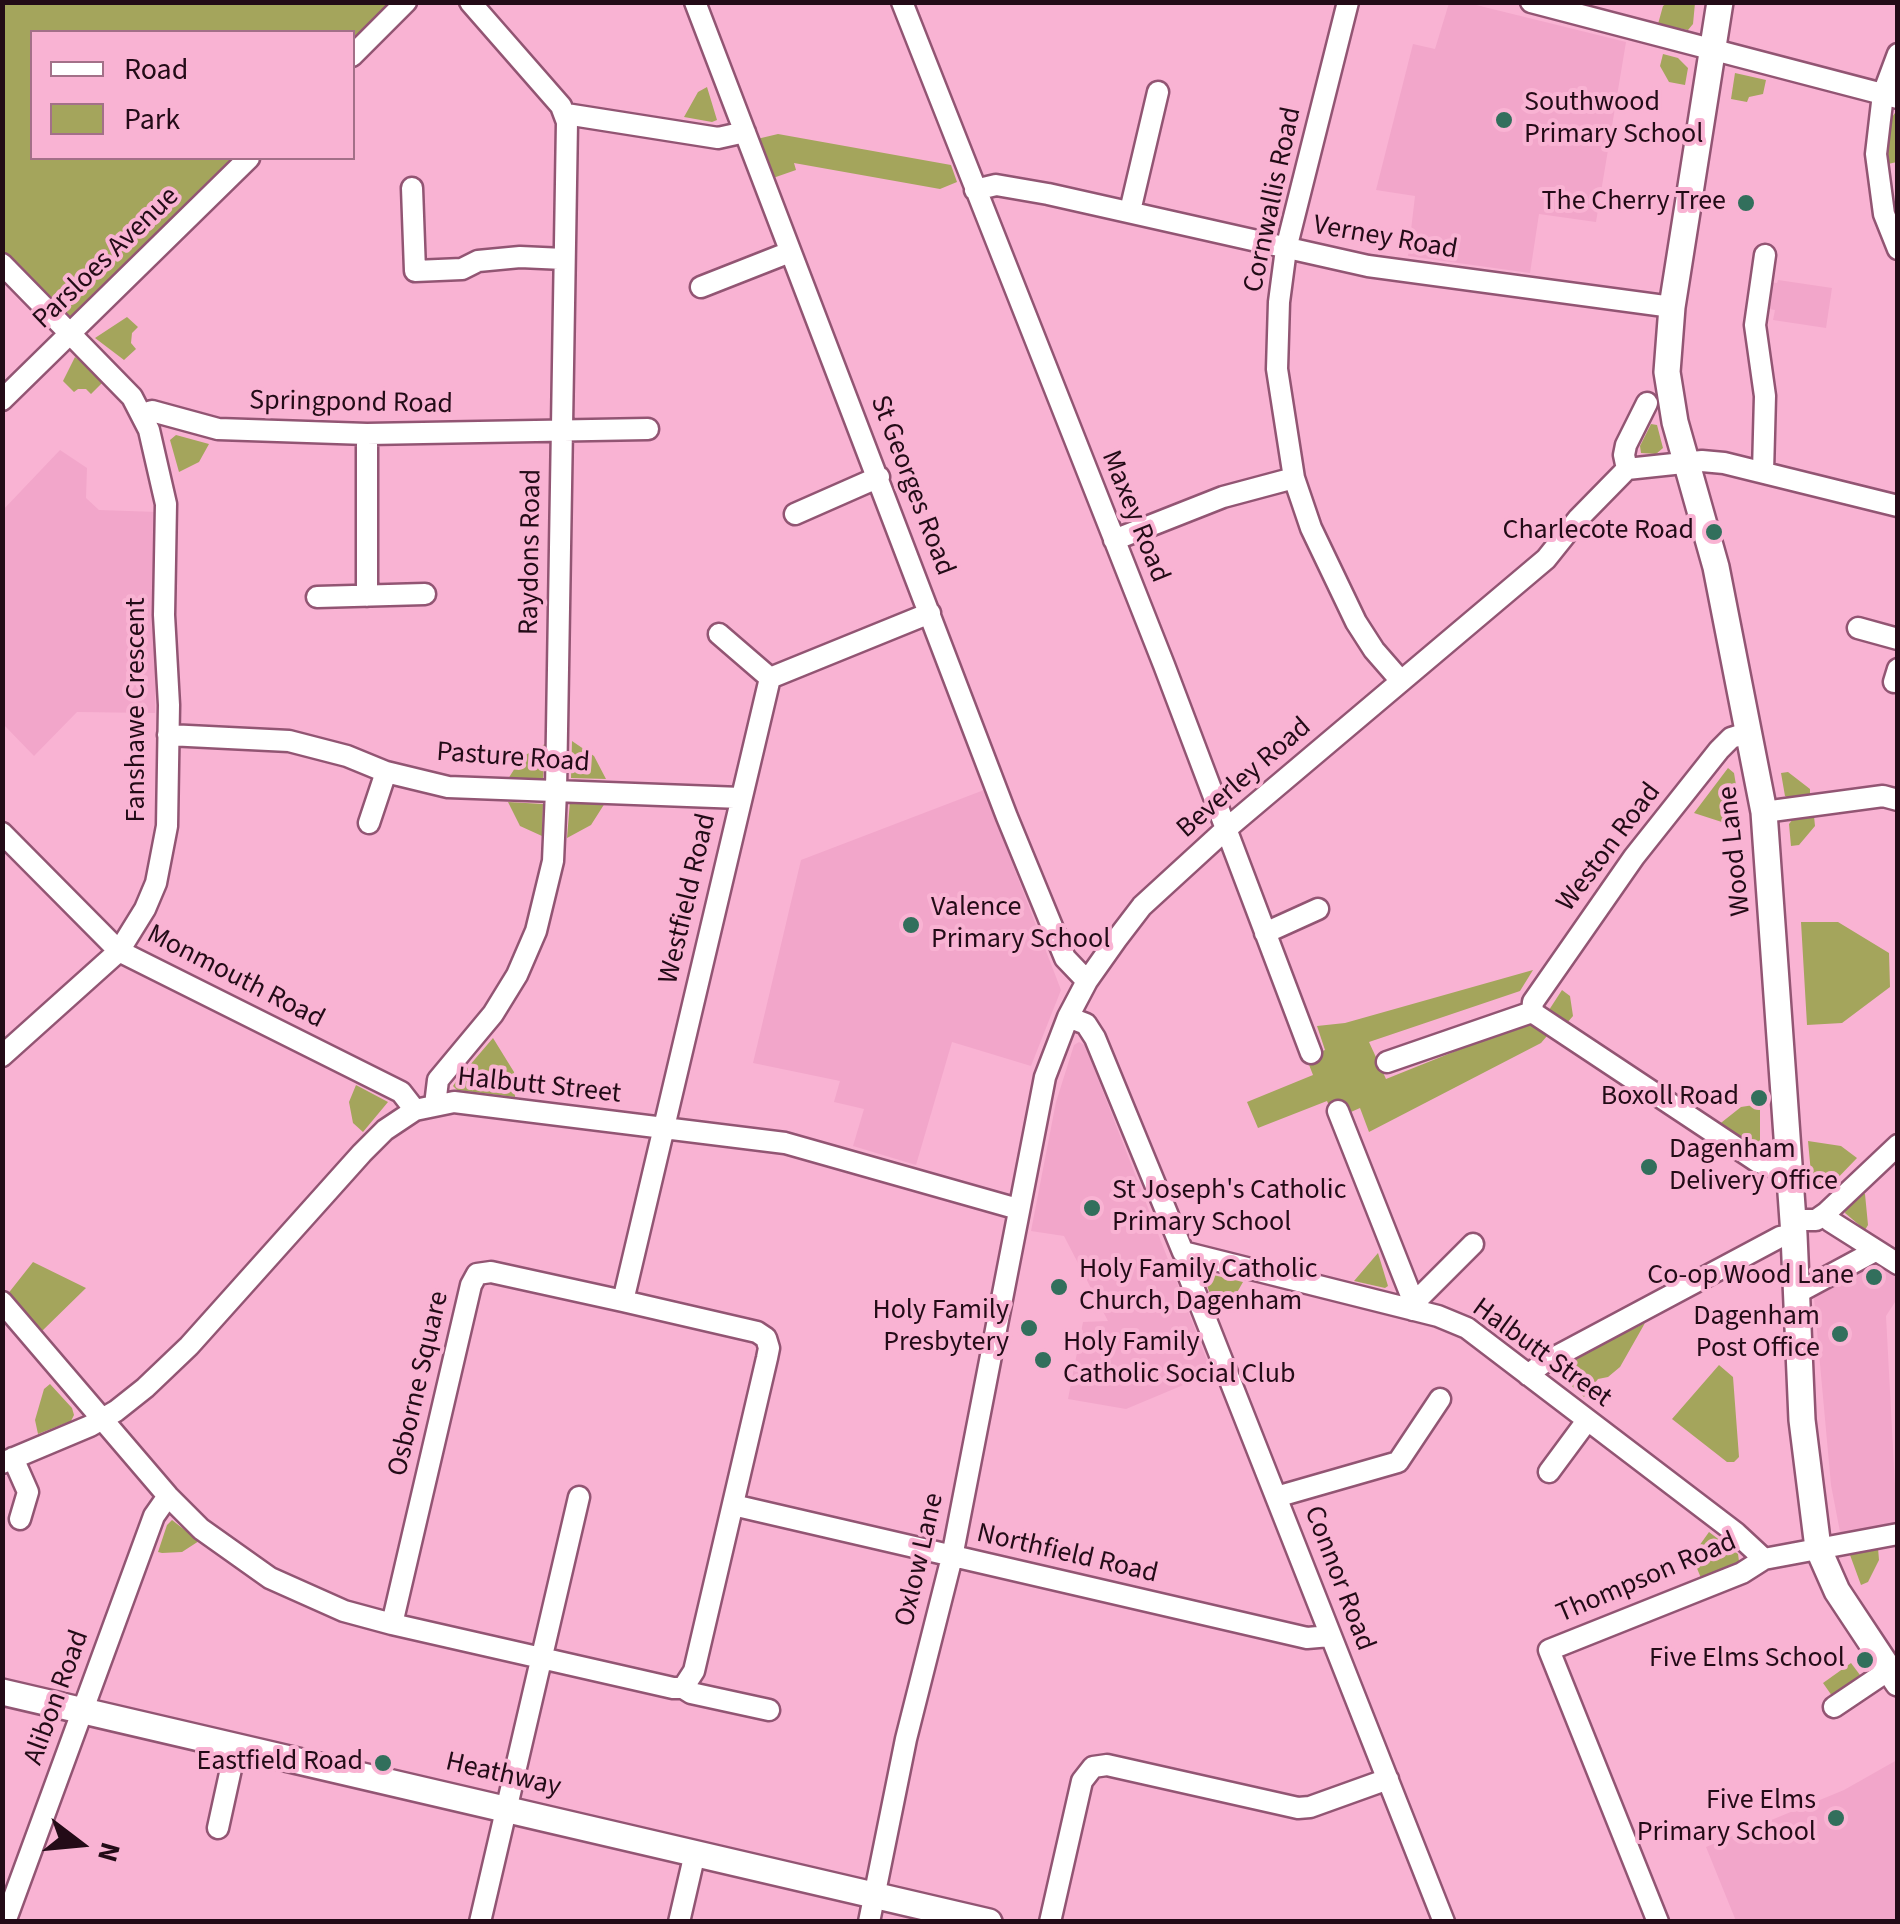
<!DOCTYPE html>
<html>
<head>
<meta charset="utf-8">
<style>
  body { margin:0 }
  #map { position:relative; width:1900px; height:1924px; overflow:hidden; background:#f9b3d3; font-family:"Source Sans 3",sans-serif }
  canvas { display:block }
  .frame { position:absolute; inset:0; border:5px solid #230b17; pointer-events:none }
  .legend { position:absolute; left:30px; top:30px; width:325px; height:130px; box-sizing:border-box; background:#f9b3d3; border:2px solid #a37088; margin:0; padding:12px 18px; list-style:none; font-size:30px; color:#230b17 }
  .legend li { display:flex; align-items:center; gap:20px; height:50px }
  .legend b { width:50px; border:2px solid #a37088 }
  .north { position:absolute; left:30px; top:1794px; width:100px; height:100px; -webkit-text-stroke:8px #f9b3d3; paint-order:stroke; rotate:106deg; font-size:28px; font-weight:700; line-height:40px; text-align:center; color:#230b17 }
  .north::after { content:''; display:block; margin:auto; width:35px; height:45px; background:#230b17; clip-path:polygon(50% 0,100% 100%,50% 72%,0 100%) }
</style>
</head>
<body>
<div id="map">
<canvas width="1900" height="1924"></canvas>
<div class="frame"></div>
<ul class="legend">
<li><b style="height:12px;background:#fff"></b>Road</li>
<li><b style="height:28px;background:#a4a55c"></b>Park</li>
</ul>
<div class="north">N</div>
</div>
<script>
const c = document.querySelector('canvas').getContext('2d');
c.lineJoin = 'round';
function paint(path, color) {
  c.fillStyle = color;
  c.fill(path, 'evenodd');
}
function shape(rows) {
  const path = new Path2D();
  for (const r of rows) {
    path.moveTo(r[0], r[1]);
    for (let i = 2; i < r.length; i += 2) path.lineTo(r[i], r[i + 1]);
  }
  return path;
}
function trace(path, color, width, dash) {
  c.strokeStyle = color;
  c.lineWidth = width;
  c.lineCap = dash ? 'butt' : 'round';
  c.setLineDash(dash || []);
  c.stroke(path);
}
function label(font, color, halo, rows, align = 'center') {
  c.font = font + ' "Source Sans 3",sans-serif';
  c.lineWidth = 8;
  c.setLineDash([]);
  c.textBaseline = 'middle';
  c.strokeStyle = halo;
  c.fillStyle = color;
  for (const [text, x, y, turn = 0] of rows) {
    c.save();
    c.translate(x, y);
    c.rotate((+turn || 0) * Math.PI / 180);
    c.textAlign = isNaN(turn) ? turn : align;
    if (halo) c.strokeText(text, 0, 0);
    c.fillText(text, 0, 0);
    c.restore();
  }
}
paint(shape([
  [1449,3,1468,3,1626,42,1596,222,1539,214,1530,273,1408,256,1415,196,1376,190,1413,44,1435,49],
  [1778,280,1832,288,1826,328,1773,320,1775,310,1765,308,1769,282,1777,283],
  [60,450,87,468,86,498,99,510,157,512,155,713,77,712,34,756,3,724,2,511],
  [984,790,1061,990,1031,1066,952,1042,916,1165,853,1146,864,1109,834,1102,840,1081,753,1063,801,860],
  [1079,1042,1085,1045,1212,1373,1126,1409,1068,1399,1083,1322,1108,1321,1064,1236,1031,1231,1056,1102,1074,1045],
  [1878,1257,1897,1274,1897,1299,1886,1316,1897,1524,1841,1537,1831,1485,1814,1298],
  [1897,1760,1897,1921,1736,1921,1706,1847,1844,1790]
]), '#f2a6ca');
paint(shape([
  [1669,2,1695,3,1693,24,1688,30,1658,24,1663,6],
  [2,3,389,3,353,38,352,32,32,32,32,158,232,158,70,317,18,263,3,253],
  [1663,54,1678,58,1688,68,1685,85,1669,82,1660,66],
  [1735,73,1766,80,1763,94,1749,97,1747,102,1731,99],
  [707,87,717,120,712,122,684,117,698,92],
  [1895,113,1897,162,1888,164,1887,135,1890,120],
  [778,134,951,165,957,182,940,189,794,163,796,170,773,178,757,139],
  [127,317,138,327,132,333,131,343,136,349,124,360,95,338],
  [75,357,105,380,91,394,86,389,78,389,74,392,63,381],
  [1651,424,1657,425,1663,448,1656,454,1641,453,1640,446],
  [176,435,209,444,199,462,179,472,170,440],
  [572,741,594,756,606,779,571,778],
  [545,744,543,780,508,779,522,757],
  [1728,768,1734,773,1742,821,1728,824,1694,813],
  [1788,772,1810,789,1810,797,1791,799,1785,796,1781,773],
  [570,801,605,803,591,825,567,838],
  [508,802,543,804,542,836,520,826],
  [1814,816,1815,826,1799,845,1791,846,1789,824,1793,819],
  [1801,922,1838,922,1889,953,1890,987,1842,1023,1807,1025],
  [1533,970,1520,991,1369,1042,1386,1079,1528,1022,1547,1036,1541,1043,1369,1132,1360,1108,1335,1119,1327,1101,1258,1128,1247,1102,1313,1075,1306,1057,1325,1050,1317,1026,1345,1023],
  [1562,990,1570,996,1573,1016,1567,1023,1549,1010],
  [493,1038,514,1072,515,1097,457,1090,453,1086,457,1080],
  [356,1085,388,1102,363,1132,353,1123,349,1102],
  [1760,1104,1760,1151,1717,1126,1741,1107],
  [1808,1141,1841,1146,1857,1158,1830,1186,1819,1189,1812,1184],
  [1861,1191,1865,1194,1868,1225,1865,1230,1845,1213,1846,1206],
  [1378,1253,1388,1286,1385,1288,1354,1281],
  [33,1262,86,1288,40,1333,7,1295],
  [1209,1274,1243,1282,1231,1303,1217,1312,1206,1283],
  [1645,1323,1620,1367,1608,1377,1598,1379,1584,1397,1553,1369],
  [1719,1365,1733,1377,1739,1457,1734,1462,1727,1462,1672,1419],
  [50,1384,72,1408,74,1415,71,1421,38,1434,35,1420,44,1389],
  [172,1520,199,1541,182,1552,162,1553,158,1552,167,1525],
  [1709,1532,1738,1554,1739,1561,1733,1567,1701,1578,1696,1566,1699,1546],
  [1878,1548,1879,1560,1868,1582,1861,1585,1850,1555,1851,1552],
  [1851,1663,1866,1683,1837,1703,1823,1683]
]), '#a4a55c');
const minor = shape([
  [695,2,1007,817,1065,958,1087,981],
  [902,2,1164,665,1311,1053],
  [1348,2,1286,249,1279,302,1277,369,1294,478,1311,528,1356,622,1374,650,1401,681],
  [1531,2,1898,98],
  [1898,54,1883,94,1876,154,1884,214,1898,249],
  [352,56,406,2],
  [566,114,718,138,745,132],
  [412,188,415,271,462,269,478,261,520,257,564,259],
  [975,190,996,185,1048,194,1368,266,1672,307],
  [1130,211,1158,92],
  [2,264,132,397,149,430,166,504,164,615,169,705,167,826,156,883,145,909,119,951,2,1056],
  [701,287,790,252],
  [2,400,249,158],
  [142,414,152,411,218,429,367,434,648,429],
  [1627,469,1624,455,1626,445,1647,403],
  [1763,472,1765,396,1755,325,1765,255],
  [795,514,879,477],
  [1114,540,1223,497,1294,478],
  [367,596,367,434],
  [317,597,425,594],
  [1858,628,1898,639],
  [719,634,770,678],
  [1894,682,1898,669],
  [168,735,289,741,347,756,386,772,448,787,741,798],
  [1764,812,1883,796,1898,800],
  [369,823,386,772],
  [2,833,119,951,401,1092,415,1110],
  [1265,933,1318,909],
  [1532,1012,1533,1002,1634,857,1719,750,1731,738,1750,732],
  [1532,1012,1758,1162,1777,1168,1789,1164],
  [1068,1017,1086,1024,1095,1038,1183,1252,1438,1316,1467,1328,1736,1533,1764,1559],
  [1387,1062,1532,1012],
  [435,1105,438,1080,493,1014,517,975,536,931,553,861,556,791,567,122,561,106,470,2],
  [1338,1111,1414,1303,1413,1310],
  [1826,1213,1898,1145],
  [1793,1220,1816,1220,1826,1213,1830,1221,1898,1264],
  [1190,1256,1188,1274,1199,1302,1444,1922],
  [1797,1293,1875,1251],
  [623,1301,770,678,930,613],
  [2,1302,168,1496,201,1529,270,1578,344,1611,392,1624,673,1688,683,1688,694,1671,767,1358,769,1348,766,1338,757,1332,623,1301,491,1272,477,1274,471,1285,392,1624],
  [1414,1303,1473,1244],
  [1528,1375,1542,1364,1780,1237,1794,1235],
  [13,1458,28,1492,20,1519],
  [2,1463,90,1426,116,1411,145,1388,189,1346,362,1153,385,1130,415,1110,454,1102,785,1143,1018,1209],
  [1549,1472,1586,1422],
  [1276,1497,1398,1462,1440,1399],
  [733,1505,1307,1638,1330,1636],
  [683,1688,691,1693,769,1710],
  [1834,1707,1889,1670],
  [218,1828,236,1746],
  [5,1922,154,1516,168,1496],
  [480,1922,579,1497],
  [679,1922,695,1853],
  [869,1922,906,1739,952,1557,1045,1077,1068,1017,1087,981,1116,940,1142,906,1225,830,1546,559,1578,519,1627,469,1702,461,1724,463,1898,506],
  [1050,1922,1082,1781,1093,1767,1107,1765,1298,1808,1310,1807,1388,1779],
  [1658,1922,1549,1650,1742,1573,1764,1559,1898,1534]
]);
const major = shape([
  [1720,2,1672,307,1667,372,1675,422,1716,567,1764,812,1794,1235,1802,1420,1818,1548,1837,1591,1898,1683],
  [2,1692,989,1922]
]);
trace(minor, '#925573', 25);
trace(major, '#925573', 30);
trace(minor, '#fff', 20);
trace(major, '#fff', 25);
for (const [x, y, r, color] of [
  [1504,120,10,"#326f5c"],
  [1746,203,10,"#326f5c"],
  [1714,532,10,"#326f5c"],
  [911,925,10,"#326f5c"],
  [1759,1098,10,"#326f5c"],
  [1649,1167,10,"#326f5c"],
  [1092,1208,10,"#326f5c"],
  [1874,1277,10,"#326f5c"],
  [1059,1287,10,"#326f5c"],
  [1029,1328,10,"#326f5c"],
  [1840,1334,10,"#326f5c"],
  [1043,1360,10,"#326f5c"],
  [1865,1660,10,"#326f5c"],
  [383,1763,10,"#326f5c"],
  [1836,1818,10,"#326f5c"]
]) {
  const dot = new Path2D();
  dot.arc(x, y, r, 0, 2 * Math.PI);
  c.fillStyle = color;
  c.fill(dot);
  trace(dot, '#f9b3d3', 4);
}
label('28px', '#230b17', '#f9b3d3', [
  ["Southwood",1524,104,"left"],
  ["Primary School",1524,136,"left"],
  ["The Cherry Tree",1726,203],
  ["Charlecote Road",1694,532],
  ["Valence",931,909,"left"],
  ["Primary School",931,941,"left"],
  ["Boxoll Road",1739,1098],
  ["Dagenham",1669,1151,"left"],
  ["Delivery Office",1669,1183,"left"],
  ["St Joseph's Catholic",1112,1192,"left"],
  ["Primary School",1112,1224,"left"],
  ["Holy Family Catholic",1079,1271,"left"],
  ["Church, Dagenham",1079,1303,"left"],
  ["Co-op Wood Lane",1854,1277],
  ["Holy Family",1009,1312],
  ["Presbytery",1009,1344],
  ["Dagenham",1820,1318],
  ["Post Office",1820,1350],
  ["Holy Family",1063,1344,"left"],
  ["Catholic Social Club",1063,1376,"left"],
  ["Five Elms School",1845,1660],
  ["Eastfield Road",363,1763],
  ["Five Elms",1816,1802],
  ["Primary School",1816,1834]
], 'right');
label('28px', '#230b17', '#f9b3d3', [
  ["Cornwallis Road",1274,200,-78],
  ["Verney Road",1385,239,10],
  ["Parsloes Avenue",107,259,-44],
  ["Springpond Road",351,404,1],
  ["St Georges Road",911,486,69],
  ["Maxey Road",1134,517,68],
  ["Raydons Road",532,552,-89],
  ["Fanshawe Crescent",138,710,-90],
  ["Pasture Road",513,759,4],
  ["Beverley Road",1245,779,-41],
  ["Weston Road",1610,848,-53],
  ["Wood Lane",1736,851,-96],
  ["Westfield Road",689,899,-77],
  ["Monmouth Road",235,978,27],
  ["Halbutt Street",539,1087,6],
  ["Halbutt Street",1541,1354,36],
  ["Osborne Square",420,1384,-77],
  ["Northfield Road",1067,1555,13],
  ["Oxlow Lane",921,1560,-77],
  ["Connor Road",1338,1579,69],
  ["Thompson Road",1647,1579,-23],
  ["Alibon Road",58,1698,-70],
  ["Heathway",503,1776,13]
]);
</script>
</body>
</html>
